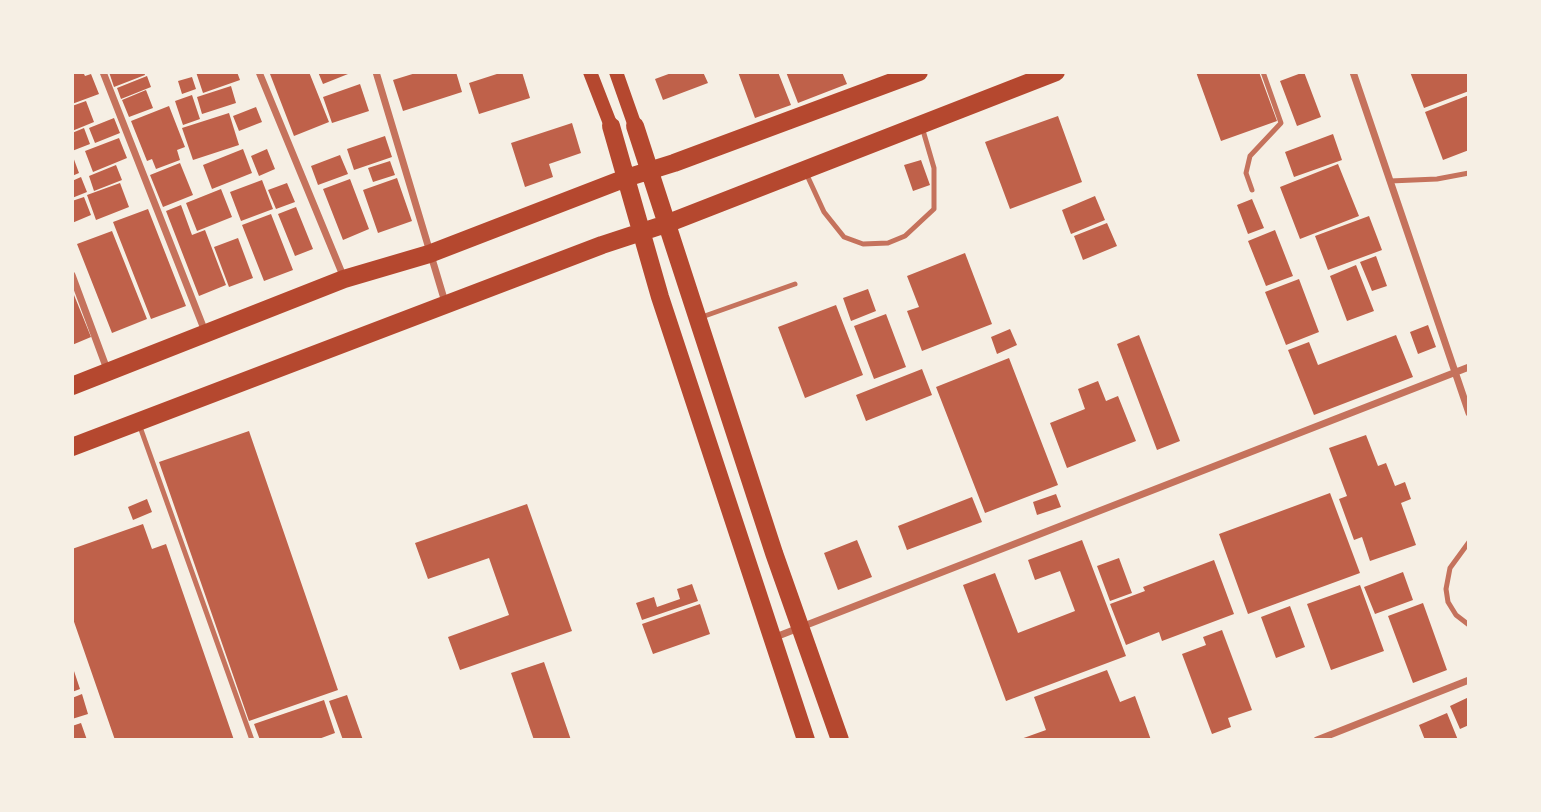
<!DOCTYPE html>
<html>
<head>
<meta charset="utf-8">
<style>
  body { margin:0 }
  #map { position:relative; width:1541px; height:812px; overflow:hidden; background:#f6efe4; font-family:"Asap Condensed",sans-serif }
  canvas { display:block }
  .frame { position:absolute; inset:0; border:74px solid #f6efe4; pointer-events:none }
</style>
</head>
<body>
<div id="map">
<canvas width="1541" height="812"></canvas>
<div class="frame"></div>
</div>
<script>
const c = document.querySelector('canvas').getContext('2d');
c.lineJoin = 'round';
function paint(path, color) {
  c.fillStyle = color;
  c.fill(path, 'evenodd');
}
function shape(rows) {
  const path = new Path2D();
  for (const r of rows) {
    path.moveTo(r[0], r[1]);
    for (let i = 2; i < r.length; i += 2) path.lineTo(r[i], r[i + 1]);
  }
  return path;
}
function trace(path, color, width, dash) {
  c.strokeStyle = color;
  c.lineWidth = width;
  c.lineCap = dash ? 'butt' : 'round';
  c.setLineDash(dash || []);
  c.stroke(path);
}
paint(shape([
  [72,72,83,72,85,76,91,74,99,94,72,104],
  [109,72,144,72,145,75,114,87],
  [196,72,237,72,240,80,203,93],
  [276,72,309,72,329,122,294,136,270,74],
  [318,72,353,72,323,84],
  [419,72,456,72,462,92,403,111,393,80],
  [503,72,522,72,530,98,479,114,469,83],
  [674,72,703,72,708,83,663,100,655,79],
  [738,72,778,72,791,105,755,118],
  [786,72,842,72,847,84,798,103],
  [1196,72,1259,72,1277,121,1221,141],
  [1304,72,1321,117,1297,126,1280,81],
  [1410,72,1469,72,1469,91,1424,108],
  [147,76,151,87,121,99,117,88],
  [192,77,196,89,182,94,178,81],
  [360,84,369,111,332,123,323,97],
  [231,86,236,103,202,114,197,97],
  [146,90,153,108,129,117,122,100],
  [192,95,200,119,183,125,175,101],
  [1469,95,1469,150,1443,160,1425,112],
  [86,101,94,122,72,131,72,106],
  [169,106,185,147,177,150,180,160,156,169,152,159,147,161,131,121],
  [256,107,262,122,239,131,233,116],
  [229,113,239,145,193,160,182,128],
  [1058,116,1082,182,1010,209,985,142],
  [114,118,120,133,95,143,89,128],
  [572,123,581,153,549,164,553,177,525,187,511,143],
  [84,128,90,144,72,151,72,133],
  [1333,134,1342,160,1294,177,1285,152],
  [385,136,392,157,354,170,347,149],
  [119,138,127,158,93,172,85,151],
  [243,149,252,173,212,189,203,165],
  [267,149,275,169,259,176,251,156],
  [72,154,79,173,72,176],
  [340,155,348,174,318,185,311,166],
  [921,160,930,185,913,191,904,165],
  [390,161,395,175,373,182,368,168],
  [180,163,193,195,163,207,150,175],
  [1338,164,1359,216,1300,239,1280,187],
  [116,165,122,180,94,191,89,176],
  [81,177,87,192,72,198,72,181],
  [397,178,412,221,378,233,363,190],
  [350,179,369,229,343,240,323,189],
  [262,180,273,209,241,221,230,192],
  [120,183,129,207,96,220,87,195],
  [287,183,295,202,276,209,268,190],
  [221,189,232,217,197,231,186,203],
  [1095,196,1105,220,1071,234,1062,210],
  [84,197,91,215,72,223,72,201],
  [1252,199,1264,228,1248,234,1237,205],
  [181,205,192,235,205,230,226,285,199,296,166,211],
  [296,207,313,249,295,256,278,214],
  [148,209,186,306,151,319,113,222],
  [271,214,293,270,264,281,242,225],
  [1369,216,1382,250,1328,270,1315,236],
  [1107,223,1117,246,1083,260,1074,236],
  [1275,230,1293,276,1266,286,1248,241],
  [112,231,147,319,112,333,77,244],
  [238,238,253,278,229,287,214,247],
  [965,253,992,324,922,351,907,311,919,307,907,276],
  [1376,256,1387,286,1372,291,1360,262],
  [1356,265,1374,311,1347,321,1330,276],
  [1299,279,1319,332,1286,345,1265,292],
  [868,289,876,311,851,321,843,298],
  [72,290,91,337,72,345],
  [836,305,863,375,805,398,778,327],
  [886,314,906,367,874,379,854,326],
  [1428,325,1436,347,1418,354,1410,332],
  [1010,329,1017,345,997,354,991,337],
  [1139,335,1180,441,1157,450,1117,344],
  [1396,335,1413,377,1314,415,1288,350,1309,342,1318,365],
  [1009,358,1058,485,985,513,936,387],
  [922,369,932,395,866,421,856,395],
  [1098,381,1106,401,1118,396,1136,441,1067,468,1050,423,1085,409,1078,389],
  [249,431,338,690,249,721,159,462],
  [1366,435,1378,466,1386,463,1395,486,1405,482,1411,499,1401,503,1416,545,1370,561,1362,537,1354,540,1339,499,1347,496,1329,448],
  [1330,493,1360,573,1248,614,1219,534],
  [1056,494,1061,507,1037,515,1033,502],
  [972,497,982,522,907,550,898,526],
  [147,499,152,512,133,520,128,507],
  [527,504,572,631,460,670,448,637,509,615,489,558,428,579,415,543],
  [143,524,152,549,166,544,234,740,115,740,72,616,72,549],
  [857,540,872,577,838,590,824,553],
  [1082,540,1126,656,1006,701,963,585,995,573,1018,633,1075,611,1060,571,1035,580,1028,560],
  [1119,558,1132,593,1110,601,1097,566],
  [1214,560,1234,614,1162,641,1159,632,1126,645,1110,604,1145,591,1143,587],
  [1403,572,1413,600,1375,614,1364,587],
  [692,584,698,601,642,620,636,603,654,597,657,607,680,599,677,589],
  [1360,585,1384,651,1331,670,1307,604],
  [1423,603,1447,670,1413,683,1388,616],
  [700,604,710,634,653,654,642,624],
  [1290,606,1305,647,1276,658,1261,617],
  [1222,630,1252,710,1228,718,1231,727,1212,734,1182,654,1206,645,1203,637],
  [544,662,571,740,534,740,511,673],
  [72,665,80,689,72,692],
  [1107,670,1120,702,1135,696,1151,740,1018,740,1046,730,1034,697],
  [82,694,88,714,72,719,72,698],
  [347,695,363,740,343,740,329,701],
  [1469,697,1469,725,1460,729,1450,706],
  [324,700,335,733,316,740,260,740,254,724],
  [1447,713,1458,740,1425,740,1419,725],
  [81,723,87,740,72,740,72,726]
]), '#bf614a');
trace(shape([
  [806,173,824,212,844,237,863,244,888,243,905,236,934,209,934,168,922,127],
  [1390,181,1437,179,1469,173],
  [1252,190,1246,173,1250,156,1281,123,1263,72],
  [699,318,795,284],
  [139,424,252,740],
  [1469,542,1450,568,1446,589,1448,602,1456,615,1469,625]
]), '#c5725c', 5);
trace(shape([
  [103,72,206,334],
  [259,72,344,278],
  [376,72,445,302],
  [1353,72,1469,413],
  [72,275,108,372],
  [773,638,1469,367],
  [1317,740,1469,680]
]), '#c5725c', 7);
trace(shape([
  [590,72,611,126],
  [616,72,635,126]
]), '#b5482f', 14);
trace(shape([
  [611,126,660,297,806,740],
  [635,126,774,553,840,740],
  [72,386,344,279,429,254,626,178,674,163,919,72],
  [72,447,602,245,666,224,1056,72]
]), '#b5482f', 18);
</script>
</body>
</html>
